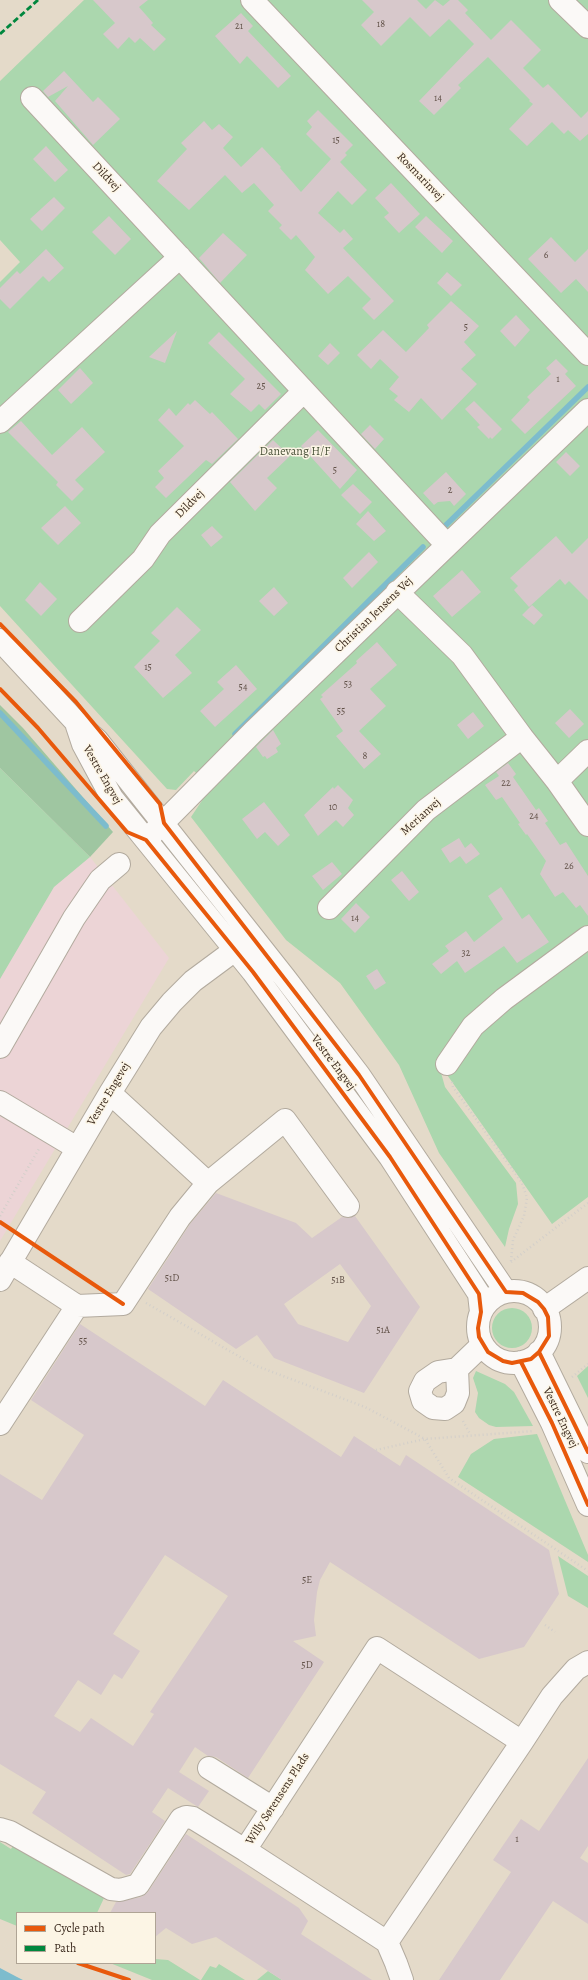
<!DOCTYPE html>
<html>
<head>
<meta charset="utf-8">
<style>
  body { margin:0 }
  #map { position:relative; width:588px; height:1980px; overflow:hidden; background:#e4dac9; font-family:Alegreya,serif }
  canvas { display:block }
  .legend { position:absolute; left:16px; top:1912px; width:140px; height:52px; box-sizing:border-box; background:#fcf5e5; border:1px solid #afa495; margin:0; padding:5px 7px; list-style:none; font-size:12px; color:#3b2a1e }
  .legend li { display:flex; align-items:center; gap:8px; height:20px }
  .legend b { width:20px; border:1px solid #afa495 }
</style>
</head>
<body>
<div id="map">
<canvas width="588" height="1980"></canvas>
<ul class="legend">
<li><b style="height:5px;background:#e8590c"></b>Cycle path</li>
<li><b style="height:5px;background:#00873e"></b>Path</li>
</ul>
</div>
<script>
const c = document.querySelector('canvas').getContext('2d');
c.lineJoin = 'round';
function paint(path, color) {
  c.fillStyle = color;
  c.fill(path, 'evenodd');
}
function shape(rows) {
  const path = new Path2D();
  for (const r of rows) {
    if (r.length === 3) {
      path.moveTo(r[0] + r[2], r[1]);
      path.arc(r[0], r[1], r[2], 0, 2 * Math.PI);
      continue;
    }
    path.moveTo(r[0], r[1]);
    for (let i = 2; i < r.length; i += 2) path.lineTo(r[i], r[i + 1]);
  }
  return path;
}
function trace(path, color, width, dash) {
  c.strokeStyle = color;
  c.lineWidth = width;
  c.lineCap = dash ? 'butt' : 'round';
  c.setLineDash(dash || []);
  c.stroke(path);
}
function label(font, color, halo, rows, align = 'center') {
  c.font = font + ' Alegreya,serif';
  c.lineWidth = 3;
  c.setLineDash([]);
  c.textBaseline = 'middle';
  c.strokeStyle = halo;
  c.fillStyle = color;
  for (const [text, x, y, turn = 0] of rows) {
    c.save();
    c.translate(x, y);
    c.rotate((+turn || 0) * Math.PI / 180);
    c.textAlign = isNaN(turn) ? turn : align;
    if (halo) c.strokeText(text, 0, 0);
    c.fillText(text, 0, 0);
    c.restore();
  }
}
paint(shape([
  [0,768,90,857,169,958,0,1241]
]), '#ecd4d6');
paint(shape([
  [84,0,588,0,588,1197,552,1224,438,1062,445,1087,516,1183,518,1204,509,1229,505,1247,439,1153,399,1065,340,983,286,940,191,817,211,787,194,771,176,790,167,789,0,606,0,282,20,262,0,240,0,81],
  [0,768,90,857,54,887,0,979],
  [512,1328,20],
  [588,1366,588,1398,577,1376],
  [476,1371,505,1384,514,1392,533,1426,496,1427,489,1425,479,1418,475,1412,478,1393,473,1378],
  [537,1434,588,1555,588,1562,458,1477,471,1454,494,1439],
  [558,1556,588,1576,588,1608,568,1596],
  [17,1839,104,1898,97,1913,17,1913,17,1926,0,1919,0,1842,11,1849],
  [155,1959,168,1960,200,1980,152,1980,110,1963,155,1963],
  [219,1964,245,1980,201,1980,210,1966,216,1968],
  [268,1971,282,1980,257,1980]
]), '#abd7ae');
paint(shape([
  [0,705,23,728,113,832,90,857,0,768]
]), '#9fc6a1');
paint(shape([
  [0,1968,17,1977,23,1980,0,1980]
]), '#7dbccd');
trace(shape([
  [446,525,588,387],
  [0,713,106,826],
  [235,734,423,547]
]), '#7dbccd', 5.5);
paint(shape([
  [93,0,148,0,139,7,153,23,151,25,166,39,154,51,140,38,135,43,129,37,118,49,103,34,115,23],
  [362,0,417,0,426,9,435,0,443,6,450,0,458,0,468,10,465,13,491,40,511,20,541,50,523,68,543,88,548,84,555,91,581,118,588,111,588,134,580,141,568,130,564,134,552,122,527,146,509,129,533,104,529,101,530,100,488,57,458,85,461,88,434,115,419,101,474,44,449,19,430,37,410,17,381,46,361,25,374,12],
  [241,13,253,26,248,31,291,76,278,88,247,56,240,64,215,36],
  [64,71,93,102,98,97,120,119,93,145,55,101,68,86,48,97,43,91],
  [318,110,353,145,345,153,347,155,340,162,367,190,352,205,338,191,318,213,340,233,344,229,353,239,343,248,394,301,374,320,362,308,371,299,348,276,328,294,305,270,315,257,296,235,291,240,279,228,282,225,268,211,274,205,254,183,242,193,225,175,189,210,157,181,187,149,181,143,204,121,212,130,219,124,233,137,223,148,241,167,262,147,281,167,280,168,301,192,331,159,306,134,312,127,307,121],
  [46,146,68,170,55,182,33,159],
  [391,183,420,214,399,233,384,217,389,213,375,198],
  [54,197,65,208,42,231,30,219],
  [109,216,131,239,115,255,92,232],
  [426,216,453,241,442,253,415,227],
  [223,233,247,255,220,283,199,258],
  [551,237,575,262,588,249,588,292,576,279,561,293,528,259],
  [46,249,64,268,49,282,43,276,10,309,0,299,0,288,17,271,20,274],
  [447,272,462,285,451,296,437,283],
  [451,301,479,326,464,342,476,355,461,369,477,384,442,420,421,398,409,412,394,400,398,396,389,389,399,377,380,359,371,369,357,355,383,330,406,352,429,328,427,325],
  [516,315,530,330,515,347,500,331],
  [177,331,165,363,149,357],
  [219,332,281,394,265,410,259,404,251,412,230,394,245,379,208,343],
  [330,343,340,353,328,365,318,356],
  [556,359,568,371,565,374,576,386,525,434,511,420,530,400,527,397,551,374,546,368],
  [80,368,93,383,71,404,58,390],
  [195,400,210,414,212,412,238,439,212,464,206,460,166,498,155,487,164,478,158,471,184,446,158,420,169,408,176,416,188,403,190,405],
  [474,401,502,429,492,439,490,437,489,439,477,427,480,425,465,409],
  [21,421,52,455,82,427,105,452,75,480,84,489,72,501,56,485,58,482,8,432],
  [370,425,384,439,375,449,361,434],
  [318,430,357,470,340,489,301,446],
  [273,440,290,456,267,478,277,488,255,511,230,482],
  [566,452,580,466,570,476,556,462],
  [446,472,466,494,454,506,450,501,438,502,434,505,423,493],
  [353,484,372,502,360,514,341,495],
  [65,506,81,523,58,545,41,528],
  [368,511,386,531,374,541,356,524],
  [212,526,223,537,211,547,201,535],
  [556,536,572,554,588,538,588,600,569,581,565,585,560,579,529,607,514,590,518,586,510,578],
  [369,552,378,562,352,588,343,578],
  [462,570,481,592,452,617,433,596],
  [40,582,57,599,41,616,25,600],
  [274,587,288,603,274,616,259,601],
  [532,605,543,615,534,625,522,615],
  [177,607,201,630,175,655,192,673,163,698,134,667,160,641,151,633],
  [377,642,397,665,370,689,386,706,359,731,381,754,364,769,336,736,343,731,320,699,323,697,321,695,357,663,356,661],
  [236,665,257,689,215,727,200,711,224,689,217,682],
  [570,709,584,724,569,738,555,723],
  [473,712,484,726,468,739,457,725],
  [273,730,281,744,276,748,278,752,267,759,265,756,263,757,256,747],
  [508,763,516,774,513,777,536,810,539,808,548,821,545,823,560,845,566,842,588,876,588,916,580,905,576,908,563,892,555,897,540,874,546,861,527,834,526,835,518,824,520,823,502,797,496,800,485,785,499,776,496,772],
  [338,785,353,800,348,808,354,815,343,827,336,820,318,836,304,815,333,787,334,789],
  [264,802,290,835,278,846,265,832,257,839,242,819],
  [459,838,465,848,471,843,480,854,466,864,460,856,450,863,441,849],
  [332,862,342,874,323,890,312,876],
  [402,871,419,892,409,901,391,880],
  [501,887,522,919,529,914,549,942,517,963,504,946,465,973,457,961,441,974,432,964,449,951,445,946,466,931,474,942,503,919,488,896],
  [356,903,370,917,355,933,341,919],
  [377,969,386,983,375,990,366,976],
  [216,1193,296,1223,312,1238,342,1217,349,1218,355,1216,420,1307,364,1393,274,1358,257,1335,236,1349,148,1289,190,1224],
  [340,1264,371,1306,348,1342,298,1324,284,1304],
  [80,1324,205,1406,223,1380,341,1457,354,1436,400,1466,406,1455,549,1550,559,1594,524,1647,479,1659,330,1562,320,1580,317,1592,314,1620,316,1636,293,1641,324,1662,248,1778,216,1757,208,1756,195,1747,179,1772,209,1791,198,1807,168,1788,152,1812,165,1821,130,1874,126,1875,32,1813,46,1792,0,1764,0,1474,42,1500,84,1435,31,1400],
  [165,1555,228,1596,150,1712,154,1714,133,1746,91,1718,80,1732,54,1716,78,1680,101,1695,114,1674,122,1679,140,1651,113,1634],
  [588,1758,588,1846,580,1858,588,1863,588,1924,553,1901,500,1980,439,1980,511,1872,493,1860,521,1819,539,1831],
  [186,1834,299,1908,308,1921,301,1934,372,1980,282,1980,216,1937,192,1944,166,1928,155,1937,155,1913,110,1913,116,1902,141,1897,148,1892]
]), '#d7c8cb');
const minor = shape([
  [252,0,588,354],
  [560,0,588,27],
  [32,98,447,545],
  [0,422,180,257],
  [397,592,462,655,522,737,557,781,588,825],
  [80,621,143,559,160,534,304,391],
  [0,640,75,721,97,740,285,978,359,1075,506,1292],
  [77,726,83,744,112,798,253,972,390,1157,479,1294,481,1312],
  [557,781,588,751],
  [153,833,253,732,588,410],
  [329,908,426,810,522,737],
  [0,1047,74,918,100,880,119,864],
  [447,1064,473,1026,504,999,588,937],
  [110,1093,208,1183],
  [0,1102,77,1148],
  [10,1262,77,1306],
  [0,1280,110,1093,151,1027,172,1002,193,981,247,941],
  [514,1327,36],
  [544,1309,588,1278],
  [539,1352,588,1452],
  [521,1362,552,1423,588,1505],
  [457,1369,458,1393,454,1403,445,1409,433,1408,423,1401,420,1391,425,1381,438,1372,457,1369,482,1345],
  [0,1424,77,1306,123,1304,180,1217,208,1183,285,1120,348,1206],
  [522,1742,377,1648,245,1850,387,1942,522,1742,552,1696,576,1669,588,1662],
  [209,1768,273,1808],
  [0,1829,10,1832,111,1889,120,1890,138,1885,181,1819,186,1817,193,1818,245,1850],
  [387,1942,396,1963,402,1980]
]);
trace(minor, '#b2aa9e', 24);
trace(shape([
  [452,1082,453,1087,522,1183,527,1198,524,1216,513,1240,511,1261],
  [0,1216,40,1147],
  [511,1262,588,1203],
  [146,1303,254,1365,365,1407,425,1439,449,1478,588,1571],
  [572,1377,588,1364],
  [463,1421,470,1434],
  [376,1450,425,1439,534,1431],
  [545,1625,555,1632]
]), '#d3cfca', 2.5, [1, 3]);
trace(minor, '#fbf9f7', 22);
trace(shape([
  [0,34,38,0]
]), '#00873e', 3, [6, 3]);
trace(shape([
  [0,624,76,702,160,804,164,823,359,1075,506,1292,523,1293,538,1302,544,1309,548,1317,549,1336,539,1352,531,1359,512,1363,503,1361,488,1352,479,1337,478,1328,481,1312,479,1294,390,1157,253,972,146,840,127,832,38,728,0,689],
  [0,1222,123,1304],
  [539,1352,588,1452],
  [521,1362,552,1423,588,1505],
  [78,1963,129,1980]
]), '#e8590c', 4);
label('10px', '#625249', null, [
  ["18",381,25],
  ["21",239,27],
  ["14",438,99],
  ["15",336,141],
  ["6",546,256],
  ["5",466,328],
  ["1",558,380],
  ["25",261,387],
  ["5",335,471],
  ["2",450,491],
  ["15",148,668],
  ["53",348,685],
  ["54",243,688],
  ["55",341,712],
  ["8",365,757],
  ["22",506,784],
  ["10",333,808],
  ["24",534,817],
  ["26",569,867],
  ["14",355,919],
  ["32",466,954],
  ["51D",172,1279],
  ["51B",338,1281],
  ["51A",383,1331],
  ["55",83,1342],
  ["5E",307,1581],
  ["5D",307,1666],
  ["1",517,1840]
]);
label('12px', '#3b2a1e', '#fcf5e5', [
  ["Dildvej",106,177,47],
  ["Rosmarinvej",420,177,46],
  ["Dildvej",190,504,-45],
  ["Christian Jensens Vej",374,615,-44],
  ["Vestre Engvej",102,775,60],
  ["Merianvej",421,817,-42],
  ["Vestre Engvej",333,1063,53],
  ["Vestre Engevej",109,1094,-59],
  ["Vestre Engvej",560,1418,64],
  ["Willy Sørensens Plads",278,1799,-57]
]);
label('12px', '#4c543c', '#fcf5e5', [
  ["Danevang H/F",295,452]
]);
</script>
</body>
</html>
